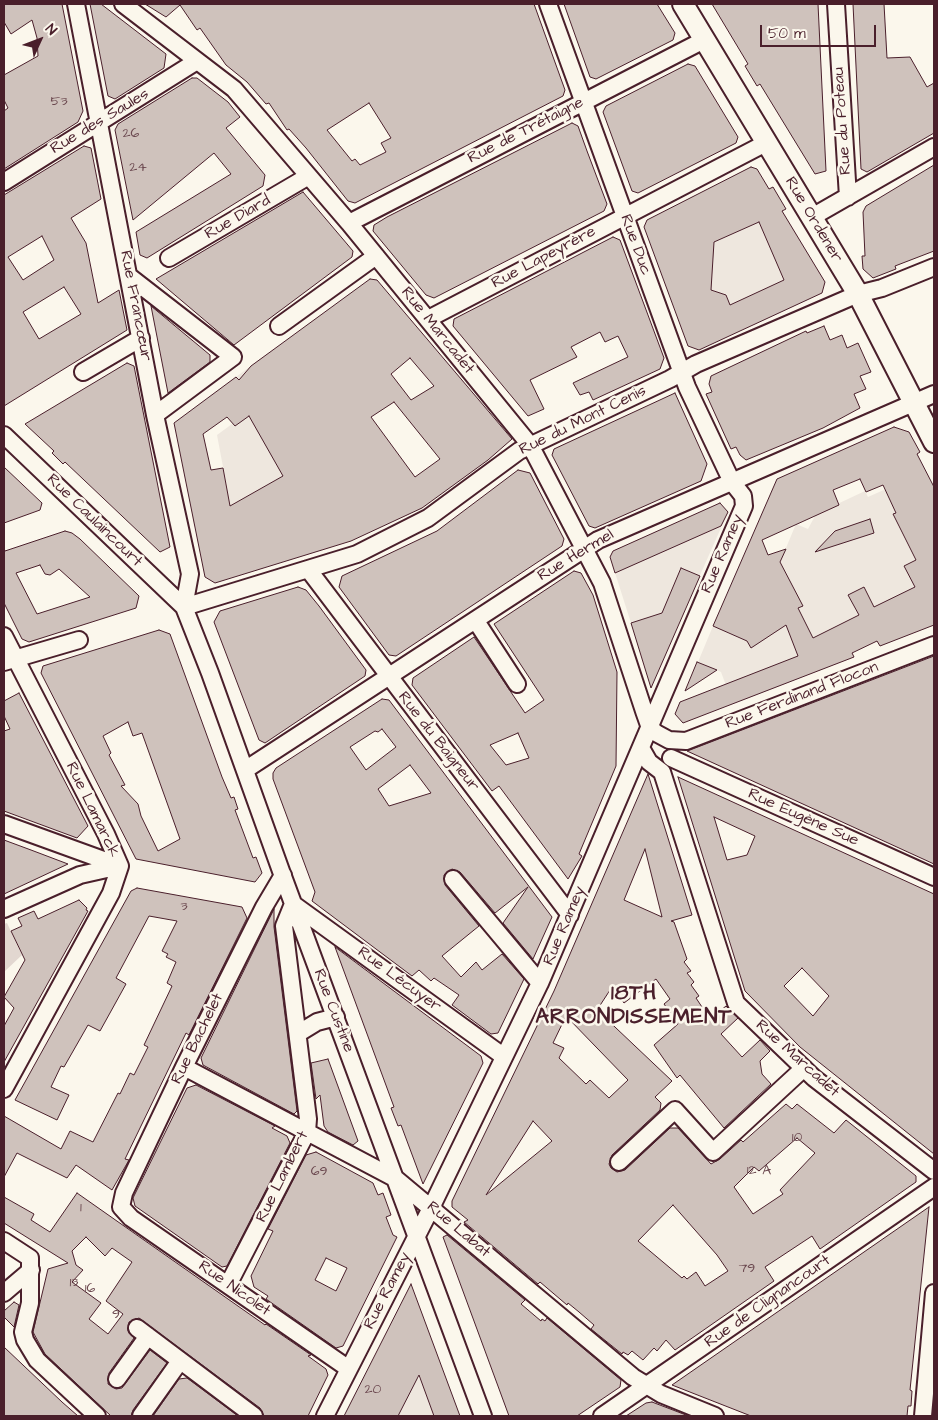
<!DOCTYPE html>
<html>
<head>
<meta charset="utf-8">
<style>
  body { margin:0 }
  #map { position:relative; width:938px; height:1420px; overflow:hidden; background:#fbf7ec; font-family:"Architects Daughter",sans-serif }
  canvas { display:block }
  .frame { position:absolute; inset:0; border:5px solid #4a1f2b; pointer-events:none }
  .north { position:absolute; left:15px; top:15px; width:50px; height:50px; -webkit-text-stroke:4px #fbf7ec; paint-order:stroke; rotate:47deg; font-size:14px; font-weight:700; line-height:20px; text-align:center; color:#4a1f2b }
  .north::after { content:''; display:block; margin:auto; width:18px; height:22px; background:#4a1f2b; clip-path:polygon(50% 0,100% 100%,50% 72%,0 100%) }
  .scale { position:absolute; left:760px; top:25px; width:116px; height:22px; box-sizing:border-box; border:2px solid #4a1f2b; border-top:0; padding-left:6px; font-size:15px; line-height:18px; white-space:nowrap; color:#4a1f2b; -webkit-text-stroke:4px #fbf7ec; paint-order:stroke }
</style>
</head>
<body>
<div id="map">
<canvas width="938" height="1420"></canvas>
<div class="frame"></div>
<div class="north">N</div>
<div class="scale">50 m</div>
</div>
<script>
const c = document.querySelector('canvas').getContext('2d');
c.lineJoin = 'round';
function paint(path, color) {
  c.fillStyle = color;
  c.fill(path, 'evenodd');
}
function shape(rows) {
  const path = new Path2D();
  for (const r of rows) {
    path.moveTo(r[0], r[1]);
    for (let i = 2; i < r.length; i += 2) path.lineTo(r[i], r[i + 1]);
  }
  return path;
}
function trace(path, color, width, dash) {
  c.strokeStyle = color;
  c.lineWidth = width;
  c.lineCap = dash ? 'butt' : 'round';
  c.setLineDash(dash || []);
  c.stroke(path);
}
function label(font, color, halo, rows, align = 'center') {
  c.font = font + ' "Architects Daughter",sans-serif';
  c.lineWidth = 5;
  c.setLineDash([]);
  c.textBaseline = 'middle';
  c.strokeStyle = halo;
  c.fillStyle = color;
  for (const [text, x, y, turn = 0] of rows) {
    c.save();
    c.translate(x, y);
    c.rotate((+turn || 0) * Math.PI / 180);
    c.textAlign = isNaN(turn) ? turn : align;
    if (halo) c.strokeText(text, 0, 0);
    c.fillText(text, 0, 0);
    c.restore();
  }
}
paint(shape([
  [783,211,825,282,822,293,720,340,683,256],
  [274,349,283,476,194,526,191,508,227,488,217,435,247,413,229,382],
  [886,489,902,523,898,525,932,592,934,591,934,623,930,614,909,625,913,633,880,646,877,641,853,652,854,657,733,704,721,672,698,662,713,626,747,641,796,524,808,529,816,514,865,491,868,497],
  [720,503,728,512,678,625,655,615,631,623,610,557,613,551],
  [443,1371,460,1416,377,1416,398,1373,420,1379]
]), '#eee7de');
paint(shape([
  [7,923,22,955,4,972,4,924]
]), '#e2d7d0');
const building = shape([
  [4,4,62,4,83,111,78,122,4,169,4,111,8,108,4,100,4,75,38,56,37,38,32,20,11,34,4,22,4,4],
  [90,4,101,4,166,54,164,68,115,99,108,96,90,4],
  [145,4,534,4,565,90,563,96,355,203,348,201,306,148,289,129,287,130,269,103,266,104,247,82,226,65,200,28,197,30,180,5,166,17,145,4],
  [369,103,391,138,381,143,386,152,360,165,355,159,352,161,327,130,369,103],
  [564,4,657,4,675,33,673,40,596,79,590,77,564,4],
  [712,4,818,4,826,171,815,174,760,84,757,86,745,66,748,64,712,4],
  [853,4,884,4,887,58,910,57,927,87,934,83,934,133,867,172,861,169,853,4],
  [688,64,695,66,738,137,736,143,638,193,632,191,603,112,606,106,688,64],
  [192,78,197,78,228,102,240,117,226,128,265,175,263,186,147,258,140,255,136,232,231,174,214,153,133,220,115,130,118,124,192,78],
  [572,123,578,126,587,151,607,204,604,211,434,298,426,295,373,231,374,225,387,217,572,123],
  [84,146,91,148,101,199,71,218,86,243,98,303,119,290,127,330,4,406,4,195,84,146],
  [42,236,54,260,23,280,8,257,42,236],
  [64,287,81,314,39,339,23,312,64,287],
  [934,165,934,251,895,266,896,269,873,278,863,269,862,256,865,256,863,212,866,206,934,165],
  [751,167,757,169,769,189,773,187,786,209,782,211,825,282,822,293,699,350,688,346,644,227,647,220,751,167],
  [759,222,784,280,730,305,726,295,711,290,714,242,759,222],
  [303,192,353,251,352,257,234,345,156,279,303,192],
  [613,237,620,240,664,358,660,369,593,400,589,392,580,395,573,383,628,357,618,336,605,342,600,332,571,347,577,357,530,380,544,409,528,416,453,326,454,319,613,237],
  [370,279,377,280,512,439,488,460,422,508,351,541,215,583,205,577,174,423,236,377,239,380,251,366,370,279],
  [410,358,434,386,411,400,391,374,410,358],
  [394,402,440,459,415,477,371,417,394,402],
  [249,416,283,476,230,506,223,468,211,470,203,434,227,417,235,426,249,416],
  [151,306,210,355,210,362,168,393,151,306],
  [824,326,830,340,842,335,847,348,858,343,871,372,860,376,866,389,854,394,860,408,823,428,746,460,740,455,736,447,731,449,706,394,712,392,709,384,711,376,806,331,807,333,824,326],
  [127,363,134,366,170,547,160,552,65,462,63,464,52,453,54,451,25,424,127,363],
  [675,393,707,464,701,481,595,528,589,526,552,455,554,449,675,393],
  [894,427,909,432,920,452,917,454,934,487,934,625,880,646,877,641,852,653,854,657,683,723,675,714,680,702,798,656,786,625,751,648,747,641,713,626,777,479,894,427],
  [860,479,866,492,883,485,896,513,893,514,916,560,904,566,915,587,874,607,864,587,848,595,859,615,813,638,798,608,803,606,780,562,786,549,768,555,762,540,839,505,833,490,860,479],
  [4,467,42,503,40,510,4,523,4,467],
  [518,470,530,473,564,539,562,546,396,656,389,655,339,587,342,576,437,531,518,470],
  [720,503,728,512,721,526,615,573,610,557,613,551,720,503],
  [870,519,874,533,815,552,835,531,870,519],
  [65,531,72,533,80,539,139,596,136,608,29,642,22,639,4,603,4,549,5,551,65,531],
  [40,565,45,574,50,575,59,569,90,597,37,614,16,573,40,565],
  [681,568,700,576,651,688,631,623,662,613,681,568],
  [574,571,581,573,593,595,617,672,616,766,579,854,582,856,568,879,499,786,492,791,412,685,413,678,474,637,525,713,544,700,494,624,574,571],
  [518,733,529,758,506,765,490,745,518,733],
  [298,587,306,590,319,606,366,670,365,676,265,743,259,740,214,622,220,611,298,587],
  [159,630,170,634,222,777,231,798,234,797,238,809,235,810,253,858,256,857,262,873,255,882,136,859,41,673,43,666,159,630],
  [128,722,133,736,142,733,180,839,158,851,141,816,138,804,121,786,125,785,109,755,111,753,103,736,128,722],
  [934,656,934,864,687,751,690,750,934,656],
  [697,662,717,670,685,691,697,662],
  [19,693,88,826,77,838,4,811,4,731,10,729,4,716,4,701,19,693],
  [382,699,389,700,552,917,533,959,503,923,528,887,495,913,460,872,452,869,444,875,445,885,479,926,442,956,461,977,476,962,482,970,502,954,524,979,498,1033,491,1034,452,1005,459,995,434,978,431,981,419,970,412,976,312,901,315,892,273,779,273,773,276,768,382,699],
  [382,729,396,747,366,770,350,747,375,731,378,732,382,729],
  [410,765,431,793,389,806,378,789,410,765],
  [648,774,692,915,671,921,674,922,687,959,684,962,691,971,687,973,694,982,691,985,699,996,696,998,710,1019,726,1006,738,1018,721,1034,742,1057,760,1040,770,1051,760,1061,762,1074,771,1084,724,1128,680,1075,677,1078,654,1045,678,1024,664,1004,670,999,656,979,624,1003,612,987,597,1010,672,1081,655,1097,661,1103,660,1110,612,1155,609,1164,611,1168,617,1172,625,1170,670,1128,678,1128,711,1164,720,1159,741,1140,743,1142,786,1104,792,1109,797,1104,834,1133,846,1120,916,1176,916,1182,820,1249,812,1236,765,1267,774,1281,675,1350,666,1340,657,1351,654,1348,643,1360,632,1351,628,1355,623,1352,622,1354,591,1329,594,1325,579,1312,568,1303,567,1305,540,1282,538,1284,464,1222,468,1220,452,1207,452,1201,554,991,648,774],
  [645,849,662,917,624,900,645,849],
  [566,1016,628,1080,609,1098,590,1080,586,1084,559,1058,564,1048,553,1043,566,1016],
  [533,1121,552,1141,486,1195,533,1121],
  [797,1138,815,1153,780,1190,783,1194,753,1214,734,1187,754,1167,759,1171,797,1138],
  [673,1205,717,1255,728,1271,705,1286,696,1272,687,1279,684,1276,682,1278,638,1241,673,1205],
  [678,777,934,894,934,1154,800,1047,745,991,678,777],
  [714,817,755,836,747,855,727,860,714,817],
  [802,968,829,996,813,1016,784,986,802,968],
  [4,840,31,850,68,864,4,894,4,840],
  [137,888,242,907,247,918,189,1035,186,1033,125,1159,129,1160,112,1190,76,1165,67,1178,17,1153,4,1177,4,1116,61,1149,70,1131,93,1142,118,1093,120,1094,130,1073,134,1075,148,1047,144,1045,172,986,167,983,176,962,166,957,168,954,162,951,177,921,149,916,116,978,126,984,100,1031,88,1025,64,1067,61,1066,51,1087,69,1095,57,1120,15,1100,131,891,137,888],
  [79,900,87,908,86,910,88,911,4,1062,4,1026,14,1008,4,997,25,960,11,931,22,926,18,918,34,911,38,919,79,900],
  [274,909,274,927,297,1111,294,1114,203,1065,201,1058,274,909],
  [335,947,481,1056,483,1063,423,1184,401,1125,398,1126,391,1108,394,1107,335,947],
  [328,1059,358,1141,353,1145,328,1132,324,1126,320,1095,316,1099,311,1063,328,1059],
  [196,1085,275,1126,272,1128,287,1136,290,1143,227,1266,222,1267,135,1206,133,1198,187,1088,196,1085],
  [316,1152,373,1183,378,1195,383,1193,391,1215,386,1217,393,1235,397,1237,343,1346,336,1348,266,1299,268,1296,254,1287,251,1276,273,1231,268,1229,306,1155,316,1152],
  [326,1258,347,1268,336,1291,315,1280,326,1258],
  [77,1193,265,1325,266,1324,311,1355,308,1356,326,1369,328,1375,308,1416,264,1416,260,1408,139,1318,129,1322,128,1331,134,1338,109,1373,108,1384,116,1389,122,1388,150,1350,167,1363,133,1410,131,1416,111,1416,45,1354,33,1332,48,1269,68,1263,4,1223,4,1197,34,1214,31,1220,50,1232,77,1193],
  [86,1237,105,1256,112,1248,132,1262,106,1301,123,1314,108,1334,89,1319,101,1303,72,1282,83,1270,76,1265,72,1251,86,1237],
  [929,1207,910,1390,912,1391,911,1406,908,1406,907,1416,751,1416,672,1385,929,1207],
  [447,1235,525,1300,521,1304,541,1321,542,1319,545,1321,547,1318,609,1370,621,1380,620,1387,577,1416,509,1416,443,1237,447,1235],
  [411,1284,460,1416,434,1416,419,1375,398,1416,344,1416,411,1284],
  [14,1302,19,1305,14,1327,4,1317,4,1311,14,1302],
  [4,1347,62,1402,78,1416,4,1416,4,1347],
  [187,1378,238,1416,153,1416,179,1379,187,1378],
  [652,1402,686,1415,686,1416,626,1416,646,1403,652,1402]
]);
paint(building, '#cfc2bc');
trace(building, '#4a1f2b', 1);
const minor = shape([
  [76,4,155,415,190,574,184,607],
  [123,4,234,89,349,223,530,445,602,583,644,711,650,728,656,733,669,740,686,741,934,645],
  [836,4,848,197],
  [4,182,197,61],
  [812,217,934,147],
  [349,223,704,40],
  [169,258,307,177],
  [130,277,233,357,155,415],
  [428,319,766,143],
  [279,326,376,256],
  [83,372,141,338],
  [4,435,184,607,210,673,281,871,483,1416],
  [308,569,570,915],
  [184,607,357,554,428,518,519,451,670,379,696,364,858,294,882,288,934,267],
  [476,621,517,684],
  [4,636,106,834,120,866,111,893,4,1089],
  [4,662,79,640],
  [641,748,649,762,662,772,736,1003,814,1078,934,1171],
  [671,758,934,877],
  [245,770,598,540,934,394],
  [4,824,120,866],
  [283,875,264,907,184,1067,124,1193,121,1207,131,1218,349,1369],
  [453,879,540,983],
  [4,909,80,875,120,866],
  [299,1033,317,1022,336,1017],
  [184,1067,396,1179,633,1377,661,1394,715,1416],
  [619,1162,675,1110,713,1152,804,1068],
  [4,1241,30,1258,30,1303,23,1332,25,1340,37,1360,97,1416],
  [228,1285,307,1132,308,1119,284,926,293,904,503,1056],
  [4,1293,31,1270],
  [137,1328,254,1416],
  [117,1379,148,1336],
  [141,1416,180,1361],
  [325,1416,431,1208,540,983,744,506,743,496,732,482,687,387,548,4],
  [602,1416,934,1187],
  [923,1416,934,1293]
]);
const major = shape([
  [683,4,858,294,934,442]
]);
trace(minor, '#4a1f2b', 20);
trace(major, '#4a1f2b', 24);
trace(minor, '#fbf7ec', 16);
trace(major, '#fbf7ec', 20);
label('14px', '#6b484f', null, [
  ["53",59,102],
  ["26",131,134],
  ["24",138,168],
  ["3",184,907],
  ["10",797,1138],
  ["12 A",759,1171],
  ["69",319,1172],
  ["1",81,1208],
  ["79",747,1269],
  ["13",74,1283],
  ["16",90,1289],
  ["9",116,1315],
  ["20",373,1390]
]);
label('16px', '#4a1f2b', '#fbf7ec', [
  ["Rue du Poteau",843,121,-94],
  ["Rue des Saules",100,122,-31],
  ["Rue de Trétaigne",526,131,-27],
  ["Rue Diard",238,218,-30],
  ["Rue Ordener",813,220,59],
  ["Rue Duc",635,245,70],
  ["Rue Lapeyrère",544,258,-28],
  ["Rue Francœur",135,306,79],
  ["Rue Marcadet",437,331,51],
  ["Rue du Mont Cenis",583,421,-26],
  ["Rue Caulaincourt",94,521,44],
  ["Rue Ramey",723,554,-67],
  ["Rue Hermel",576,556,-31],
  ["Rue Ferdinand Flocon",802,696,-21],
  ["Rue du Baigneur",438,742,52],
  ["Rue Lamarck",92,810,64],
  ["Rue Eugène Sue",803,818,24],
  ["Rue Ramey",565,926,-67],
  ["Rue Lécuyer",399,980,36],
  ["Rue Custine",333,1011,69],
  ["Rue Bachelet",198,1039,-64],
  ["Rue Marcadet",797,1059,42],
  ["Rue Lambert",283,1177,-64],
  ["Rue Labat",458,1230,40],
  ["Rue Nicolet",234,1289,35],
  ["Rue Ramey",388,1291,-63],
  ["Rue de Clignancourt",768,1302,-35]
]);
c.letterSpacing = '1px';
label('bold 21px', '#4a1f2b', '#fbf7ec', [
  ["18TH",634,995],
  ["ARRONDISSEMENT",634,1019]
]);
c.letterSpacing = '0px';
</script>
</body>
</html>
